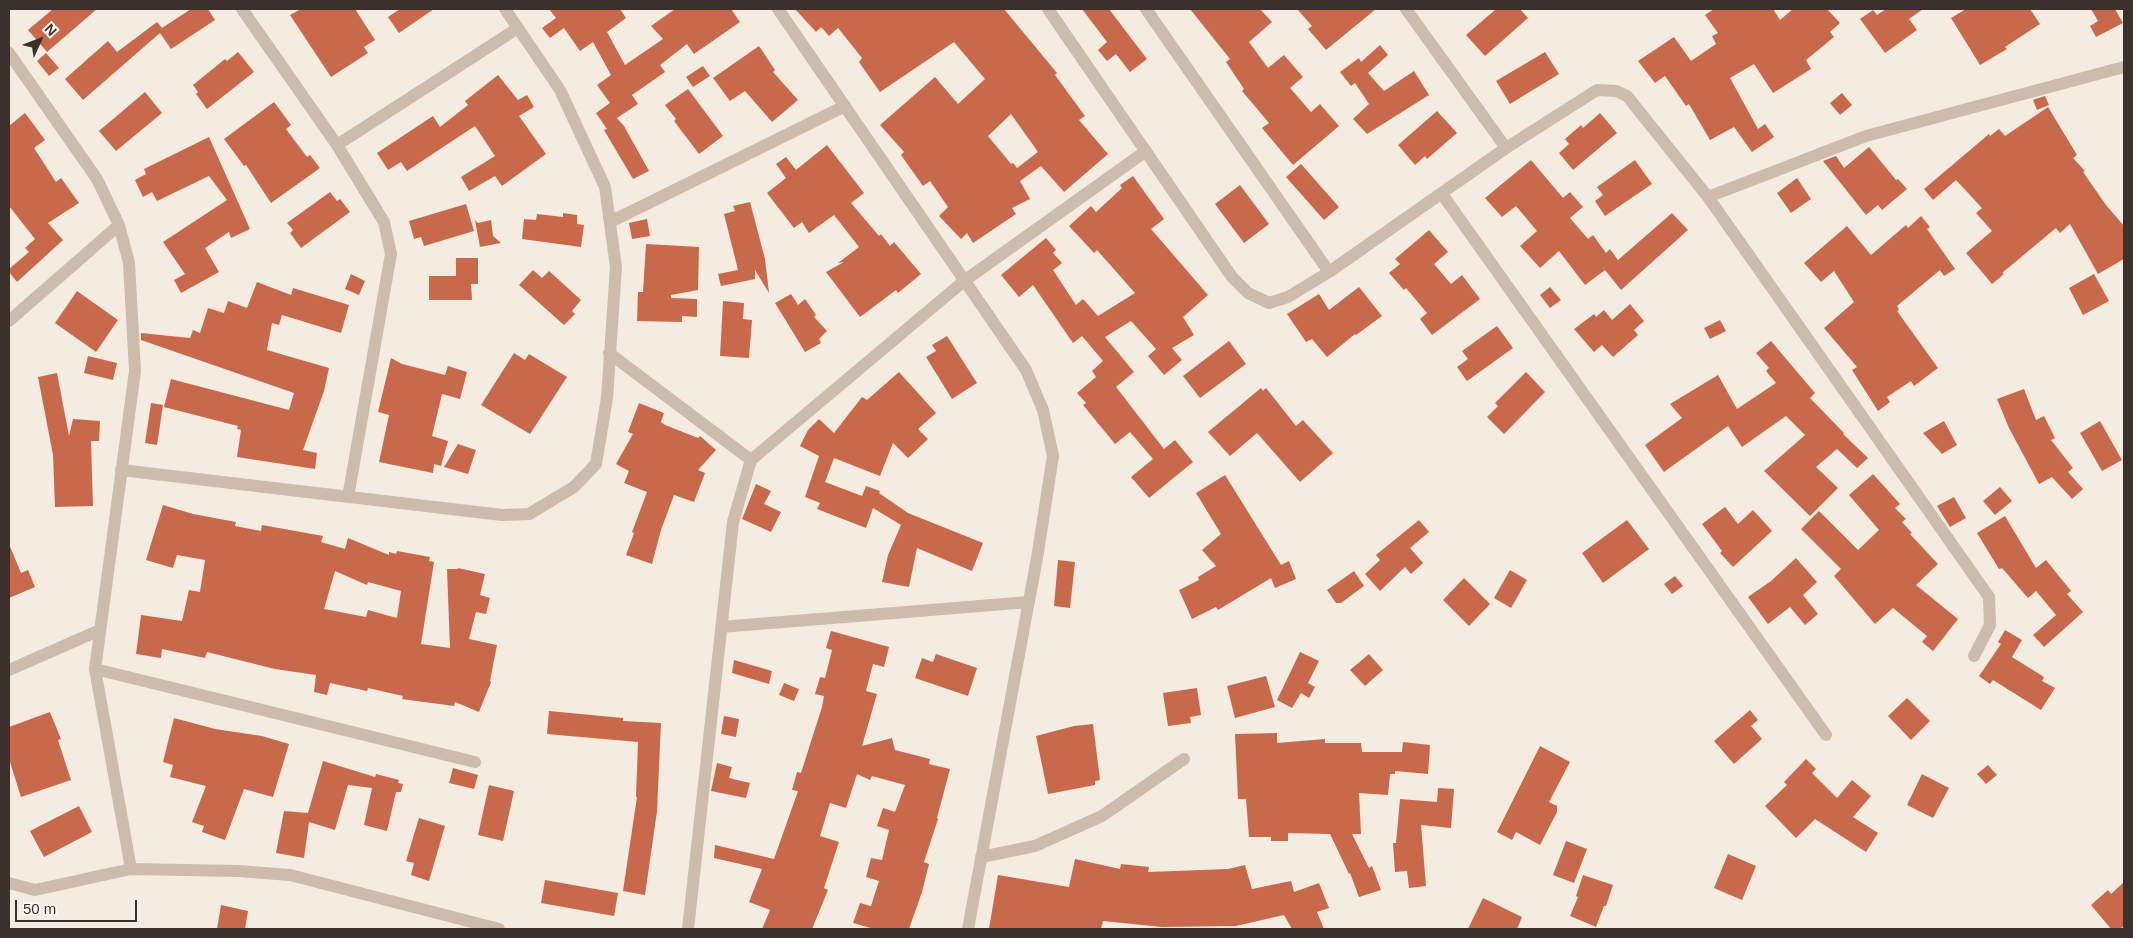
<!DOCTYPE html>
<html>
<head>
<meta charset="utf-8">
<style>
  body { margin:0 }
  #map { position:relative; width:2133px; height:938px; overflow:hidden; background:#f4ebe1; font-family:Helvetica,sans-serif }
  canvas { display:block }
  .frame { position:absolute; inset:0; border:10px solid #3b302b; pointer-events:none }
  .north { position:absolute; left:15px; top:15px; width:50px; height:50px; -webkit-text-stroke:4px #fbf5ee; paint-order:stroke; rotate:47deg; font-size:14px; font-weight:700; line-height:20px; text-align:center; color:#3b302b }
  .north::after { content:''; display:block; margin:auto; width:18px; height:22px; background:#3b302b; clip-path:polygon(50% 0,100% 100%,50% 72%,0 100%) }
  .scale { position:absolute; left:15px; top:900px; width:122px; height:22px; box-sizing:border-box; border:2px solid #3b302b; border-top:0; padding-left:6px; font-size:15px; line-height:18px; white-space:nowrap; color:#3b302b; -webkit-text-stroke:4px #fbf5ee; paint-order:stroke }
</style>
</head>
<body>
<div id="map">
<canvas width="2133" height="938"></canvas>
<div class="frame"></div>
<div class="north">N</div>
<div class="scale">50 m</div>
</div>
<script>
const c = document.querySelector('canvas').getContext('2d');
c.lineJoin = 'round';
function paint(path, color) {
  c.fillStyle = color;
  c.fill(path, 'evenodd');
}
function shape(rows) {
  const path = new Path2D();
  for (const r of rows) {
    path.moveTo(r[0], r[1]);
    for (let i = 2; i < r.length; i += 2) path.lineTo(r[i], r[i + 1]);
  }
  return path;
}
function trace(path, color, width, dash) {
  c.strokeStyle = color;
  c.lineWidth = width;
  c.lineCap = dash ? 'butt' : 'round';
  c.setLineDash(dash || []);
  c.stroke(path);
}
paint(shape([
  [53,9,97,9,47,52,28,30],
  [191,9,208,9,215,20,171,49,160,33,83,100,65,79,108,41,117,52,157,22,162,28],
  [301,9,355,9,375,40,364,47,368,53,331,77,290,15],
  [400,9,434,9,399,33,388,17],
  [549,9,620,9,626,18,607,32,625,65,663,39,651,26,675,9,731,9,740,22,694,54,687,44,660,65,665,72,632,95,638,104,617,118,624,126,649,171,633,179,604,130,607,129,596,113,610,103,597,85,611,75,593,42,580,51,564,28,550,38,542,28,556,18],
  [795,9,1004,9,1057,73,1055,75,1085,116,1079,120,1108,154,1064,192,1041,166,1020,181,1030,199,1012,208,1016,214,973,243,967,233,961,239,939,216,948,207,930,181,923,186,901,155,904,152,880,125,935,77,958,104,985,79,954,42,880,92,859,62,862,58,838,28,829,36,821,27,816,32],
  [1011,114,1038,152,1017,168,1013,163,1011,164,988,136],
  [1082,9,1109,9,1147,59,1130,72,1116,54,1107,61,1098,50,1107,42],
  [1190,9,1260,9,1272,22,1249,42,1268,68,1284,55,1303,77,1290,88,1311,112,1320,104,1339,126,1293,165,1262,128,1269,123,1242,91,1244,89,1226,62,1230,59],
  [1297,9,1376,9,1326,50,1308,29,1312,26],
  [1496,9,1520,9,1528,18,1485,56,1466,35],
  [1714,9,1773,9,1780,20,1793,9,1827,9,1840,23,1830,32,1834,37,1806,60,1811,69,1773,93,1754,64,1730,78,1758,129,1765,124,1774,137,1752,152,1734,127,1710,140,1689,104,1686,106,1665,76,1655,83,1638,61,1674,37,1691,61,1716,44,1712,36,1718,33,1705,15],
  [1886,9,1923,9,1909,19,1917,30,1885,53,1860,19,1873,10,1877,15],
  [1966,9,2030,9,2040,24,2005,47,2007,49,1980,65,1951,18],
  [2091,9,2115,9,2123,23,2096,37,2090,26,2098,21],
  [1380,45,1388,55,1368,73,1384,91,1414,71,1429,95,1367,134,1353,119,1369,104,1355,83,1351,86,1340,72,1359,58,1361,62],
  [759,46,775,70,773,72,798,100,772,122,745,91,730,101,713,78],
  [238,52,254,72,207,109,196,94,198,92,193,85,225,59,227,61],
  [1545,52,1559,74,1510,104,1496,81],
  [46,53,59,68,49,76,37,61],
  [703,66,710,76,693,87,686,77],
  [498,75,518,100,527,95,534,107,519,116,546,154,502,186,495,176,469,191,461,177,495,156,475,126,407,171,401,162,388,170,377,153,433,116,440,127,468,105,465,101],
  [688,89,723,136,699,154,674,121,676,119,665,105],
  [145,92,162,113,116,151,99,131],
  [1842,93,1852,105,1840,115,1830,103],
  [2045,96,2049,105,2037,110,2033,100],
  [274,102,291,125,286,129,307,157,310,155,320,168,271,203,246,165,244,166,224,139],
  [2048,107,2077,155,2073,158,2085,171,2083,172,2106,205,2124,226,2124,259,2098,274,2070,224,2060,233,2056,228,2002,273,2004,274,1992,284,1966,253,1992,231,1976,213,1982,208,1956,180,1933,200,1924,189,1989,134,1990,136,1999,129,2005,136],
  [1437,111,1457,133,1427,159,1425,156,1415,165,1398,145],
  [25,113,45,140,34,148,56,182,61,178,79,203,48,223,63,240,17,282,9,272,9,269,29,252,25,248,35,239,9,206,9,126],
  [1600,113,1617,133,1573,170,1559,153,1569,144,1565,139,1581,125,1583,128],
  [209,137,250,229,231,238,229,232,205,248,219,272,181,293,174,280,185,274,163,242,227,200,209,176,157,201,152,192,143,197,135,180,146,174,144,169],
  [827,145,864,193,851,203,879,236,881,234,890,246,894,242,921,274,898,293,896,290,860,317,826,272,844,262,838,263,859,247,834,215,809,233,802,222,794,228,767,193,786,178,776,164,786,157,796,170],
  [1869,147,1896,180,1898,179,1907,189,1882,210,1878,205,1866,215,1823,161,1836,156,1844,168],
  [1531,160,1563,198,1570,192,1583,207,1570,218,1588,239,1593,235,1606,253,1610,249,1618,260,1672,213,1688,230,1621,290,1605,270,1585,285,1559,251,1540,268,1520,246,1537,231,1516,206,1502,217,1485,198],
  [1635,160,1652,184,1605,216,1595,201,1603,195,1597,187],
  [1301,164,1339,207,1324,220,1286,177],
  [1133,176,1164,219,1151,229,1208,295,1183,317,1194,335,1172,348,1182,360,1164,375,1148,356,1156,349,1131,321,1105,337,1134,372,1116,387,1164,449,1175,440,1193,462,1149,498,1131,477,1153,459,1130,432,1115,444,1083,405,1086,403,1077,393,1096,377,1092,371,1103,361,1082,336,1073,343,1033,285,1019,297,1001,275,1046,238,1056,250,1053,253,1062,263,1053,270,1076,305,1083,299,1098,316,1135,293,1097,250,1094,253,1069,226,1091,206,1096,212,1122,188,1120,185],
  [1797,178,1811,199,1791,213,1777,193],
  [1240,185,1269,224,1244,243,1215,204],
  [330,192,337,201,340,199,350,212,301,248,290,233,293,230,287,223],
  [750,202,765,259,769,293,755,270,755,279,721,286,718,274,738,270,724,214,735,211,733,206],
  [466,204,474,231,424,246,421,237,414,239,409,221],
  [563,213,577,215,577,224,584,225,581,247,522,239,524,219,536,220,537,214,563,217],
  [1921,216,1930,227,1927,229,1955,269,1944,276,1940,270,1897,306,1899,310,1897,311,1938,368,1914,386,1911,381,1887,397,1890,402,1878,411,1852,370,1857,367,1824,328,1854,302,1834,271,1821,282,1804,263,1847,226,1871,255,1906,225,1908,228],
  [647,219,650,236,632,239,629,223],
  [475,220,478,223,491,220,493,236,501,243,480,247],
  [1429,230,1448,252,1434,264,1451,284,1462,275,1480,299,1432,335,1420,319,1427,313,1406,288,1404,290,1389,273,1400,264,1395,259],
  [646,244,699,247,698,290,671,295,671,298,697,299,697,317,682,316,682,322,637,321,638,292,643,292],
  [456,258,478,258,478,284,471,284,472,300,429,300,429,276,456,276],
  [533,270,542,278,549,271,581,300,572,311,575,314,564,325,519,285],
  [351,274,365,281,359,295,345,289],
  [2094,274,2109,301,2083,315,2069,288],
  [257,282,291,295,293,288,349,305,341,333,282,315,279,325,272,323,267,350,329,368,324,391,303,450,317,453,315,469,237,457,241,430,237,429,238,426,164,407,171,379,289,410,294,393,141,340,141,333,190,338,193,330,200,333,208,308,224,313,228,301,247,308],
  [1359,287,1382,316,1356,335,1355,334,1327,357,1312,339,1306,342,1287,314,1319,294,1329,310],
  [1550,287,1561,300,1550,308,1540,295],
  [77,291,118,320,96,352,55,323],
  [791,294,798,305,805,299,816,315,814,317,827,331,819,339,821,343,805,352,775,303],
  [723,301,744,303,743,319,752,320,749,358,720,356],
  [1630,304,1644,321,1634,330,1638,335,1613,357,1602,345,1594,352,1574,329,1594,314,1596,317,1604,310,1612,320],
  [1720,320,1726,331,1710,339,1704,328],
  [1497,326,1513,348,1467,381,1457,367,1468,359,1462,351],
  [947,336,977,383,952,399,926,357,936,351,932,345],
  [1229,341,1246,364,1200,398,1183,376],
  [1771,341,1815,393,1810,398,1844,433,1843,434,1868,458,1857,468,1837,449,1816,467,1838,488,1810,516,1764,471,1805,435,1786,416,1742,447,1728,426,1664,472,1645,445,1682,418,1670,404,1718,375,1737,409,1776,383,1766,371,1769,368,1756,353],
  [514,353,525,360,529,354,567,377,530,434,481,405],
  [88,356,117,363,113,380,84,373],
  [391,358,402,364,445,375,448,366,467,372,460,399,442,394,432,436,448,441,441,466,434,464,433,473,379,462,389,415,378,412],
  [899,372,936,413,918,429,928,439,908,458,893,443,880,476,834,458,825,482,862,496,866,486,880,491,879,493,908,513,983,543,972,571,917,548,909,587,882,582,888,555,901,525,873,508,866,528,817,509,820,503,805,497,819,456,800,446,808,430,819,419,834,433,862,397,867,400],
  [1526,372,1545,392,1504,434,1487,417,1498,406,1495,403],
  [57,373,69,436,73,419,100,421,99,441,91,441,93,506,55,507,53,455,38,377],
  [1261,388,1263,391,1266,388,1296,426,1303,420,1333,453,1300,482,1257,433,1230,456,1208,432],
  [2024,389,2036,420,2044,416,2055,438,2051,440,2073,468,2068,472,2083,489,2072,499,2052,477,2039,484,2009,428,1997,399],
  [151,403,163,405,157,445,145,443],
  [639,403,664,413,661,422,665,425,698,438,700,436,716,450,698,470,705,473,694,502,674,495,661,530,652,564,626,555,634,533,632,532,647,492,624,483,629,471,616,464,633,434,628,432],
  [1944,421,1957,445,1942,454,1923,433],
  [2100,421,2122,460,2102,471,2080,433],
  [458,444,476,450,468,474,444,467],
  [1873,474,1900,504,1895,508,1906,519,1902,522,1912,533,1910,534,1938,564,1916,585,1958,619,1933,651,1922,642,1927,636,1893,608,1875,624,1834,576,1841,569,1801,529,1819,511,1858,550,1879,530,1849,495],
  [1225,475,1281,565,1289,561,1296,579,1275,588,1271,578,1218,610,1216,607,1192,619,1179,590,1199,580,1198,577,1216,566,1202,550,1221,534,1196,493],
  [756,484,771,491,764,504,781,512,771,532,742,519],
  [2000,487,2012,501,1995,515,1983,501],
  [1954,497,1966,518,1950,527,1937,506],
  [163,505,193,514,236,522,235,526,261,531,262,525,323,536,321,542,345,549,348,538,389,555,389,552,396,554,397,551,430,557,429,561,434,562,421,644,450,648,447,569,458,569,458,568,485,574,480,595,490,598,486,614,476,612,469,639,497,645,490,681,491,682,479,712,455,702,454,706,402,699,403,696,368,688,367,691,330,683,327,695,314,692,316,675,275,669,207,652,205,658,162,649,161,658,136,654,141,615,182,621,189,590,200,592,205,560,177,555,173,568,146,560],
  [335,571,367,585,368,582,401,591,397,618,368,610,366,617,324,609],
  [1725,507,1738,524,1753,510,1772,531,1733,567,1720,553,1722,551,1702,524],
  [2005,516,2036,568,2046,560,2071,591,2067,594,2083,612,2044,647,2033,635,2056,615,2036,591,2028,598,2002,568,1999,569,1977,533],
  [1419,520,1429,532,1410,548,1423,563,1411,574,1405,567,1380,591,1365,574,1380,560,1376,555],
  [1627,520,1649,549,1603,583,1582,553],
  [9,544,21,573,28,570,35,587,9,598],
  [1796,558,1817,582,1803,595,1818,614,1805,625,1790,607,1768,624,1748,597,1771,581],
  [1058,560,1075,562,1070,608,1054,606],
  [1510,570,1527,580,1511,608,1494,598],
  [1354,571,1364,586,1341,603,1336,603,1327,590],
  [1675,576,1683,586,1672,594,1664,584],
  [1464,578,1490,604,1469,626,1443,600],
  [2005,630,2022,640,2012,657,2044,677,2042,681,2055,688,2041,710,1993,680,1990,684,1979,676,2001,644,1998,642],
  [831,631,889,647,884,667,873,664,866,691,877,694,862,746,892,738,895,750,930,759,929,764,950,769,937,818,938,819,924,862,929,864,922,892,909,929,874,929,853,923,860,903,871,906,879,881,866,877,871,858,882,860,889,830,877,826,883,808,895,812,905,785,872,776,870,780,857,774,846,808,830,803,820,836,839,842,824,888,828,890,812,929,762,929,770,910,749,902,762,869,714,858,715,845,774,859,798,791,792,790,797,772,801,773,822,707,824,696,815,694,820,677,825,678,832,650,826,648],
  [1300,652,1319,661,1308,683,1315,687,1309,698,1301,693,1292,708,1277,700],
  [936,654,977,668,968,696,915,678,922,658,933,662],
  [1369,654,1383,670,1365,686,1350,670],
  [734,660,772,671,769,684,732,673],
  [1266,676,1275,707,1235,718,1227,686],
  [784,683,799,689,794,701,779,695],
  [1197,688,1201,715,1190,717,1191,723,1168,726,1163,693],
  [1907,698,1930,721,1911,740,1888,716],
  [1750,710,1758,720,1751,726,1762,739,1734,764,1714,741],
  [549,711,623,718,623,721,661,723,657,811,645,895,623,891,637,797,636,797,638,742,547,734],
  [50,712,61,739,58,740,71,780,21,797,9,759,9,727],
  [724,716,739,719,736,737,721,734],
  [174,718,215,729,262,736,289,744,273,797,244,789,225,840,202,832,204,826,192,822,206,786,170,777,173,765,163,762],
  [1093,724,1100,780,1095,781,1095,785,1048,794,1036,736,1074,726],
  [1277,733,1277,743,1325,739,1325,743,1361,743,1362,752,1402,752,1403,742,1430,745,1428,774,1395,771,1395,774,1390,774,1388,795,1359,793,1361,834,1352,834,1369,868,1372,866,1381,890,1359,897,1350,873,1349,874,1330,834,1288,833,1288,841,1271,841,1271,837,1249,837,1246,799,1238,799,1235,734],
  [1540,746,1570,762,1549,802,1557,806,1557,812,1540,845,1516,832,1512,840,1497,832],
  [1806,759,1816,769,1812,773,1837,798,1852,780,1871,796,1853,817,1878,833,1866,852,1815,819,1796,838,1765,806,1787,785,1784,782],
  [323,761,375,777,376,774,399,780,398,783,403,784,401,792,396,792,387,831,364,825,372,788,348,785,335,830,309,822,304,858,276,853,284,811,308,813],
  [717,763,732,767,729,778,750,783,746,798,711,791],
  [1988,765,1997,775,1986,784,1977,774],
  [453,768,478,775,474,789,449,783],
  [1922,774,1949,788,1933,818,1907,805],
  [489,785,514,791,503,841,478,835],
  [1438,788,1454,789,1451,828,1421,825,1426,886,1409,888,1407,871,1395,872,1393,843,1396,843,1400,799,1437,802],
  [79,806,92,832,44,857,30,831],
  [419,818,445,826,429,881,411,875,414,863,406,861],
  [1566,841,1587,849,1574,883,1553,875],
  [1728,854,1756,866,1742,900,1714,888],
  [1075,859,1120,869,1121,864,1149,867,1148,872,1228,869,1245,865,1252,889,1291,881,1294,892,1319,883,1329,908,1317,912,1324,929,1292,929,1284,915,1236,926,1162,927,1103,921,1101,929,989,929,998,875,1069,887],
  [1583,875,1613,885,1606,906,1604,906,1596,927,1570,916,1578,897,1576,896],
  [545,880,618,893,614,916,541,903],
  [2124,882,2124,926,2120,929,2111,929,2091,905,2108,890,2111,894],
  [1483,898,1522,917,1517,929,1468,929],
  [221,905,248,911,245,929,217,929]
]), '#c8694b');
trace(shape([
  [242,9,337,145,384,222,391,254,348,497],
  [778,9,1026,370,1043,410,1053,456,1037,558,968,929],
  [1048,9,1232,277,1248,293,1269,303,1288,297,1329,272,1506,148,1597,90,1616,91,1627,96,1708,197,1989,597,1990,625,1974,656],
  [1146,9,1329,272],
  [1406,9,1506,148],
  [9,53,97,179,119,225,129,263,135,371,95,669,131,869],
  [337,145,518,28],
  [1442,194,1826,735],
  [1708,197,1866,136,2124,67],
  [610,222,845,106],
  [9,321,119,225],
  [609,353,751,460],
  [121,470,502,515,529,514,574,487,596,464,607,398,616,267,605,187,560,90,505,9],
  [721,627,1029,602],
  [95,669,475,762],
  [9,670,100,630],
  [981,857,1035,846,1102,816,1184,759],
  [9,883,35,890,131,869,238,871,290,875,499,929],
  [688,929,733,522,751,460,964,281,1146,151]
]), '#cdbbac', 12);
</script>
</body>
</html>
